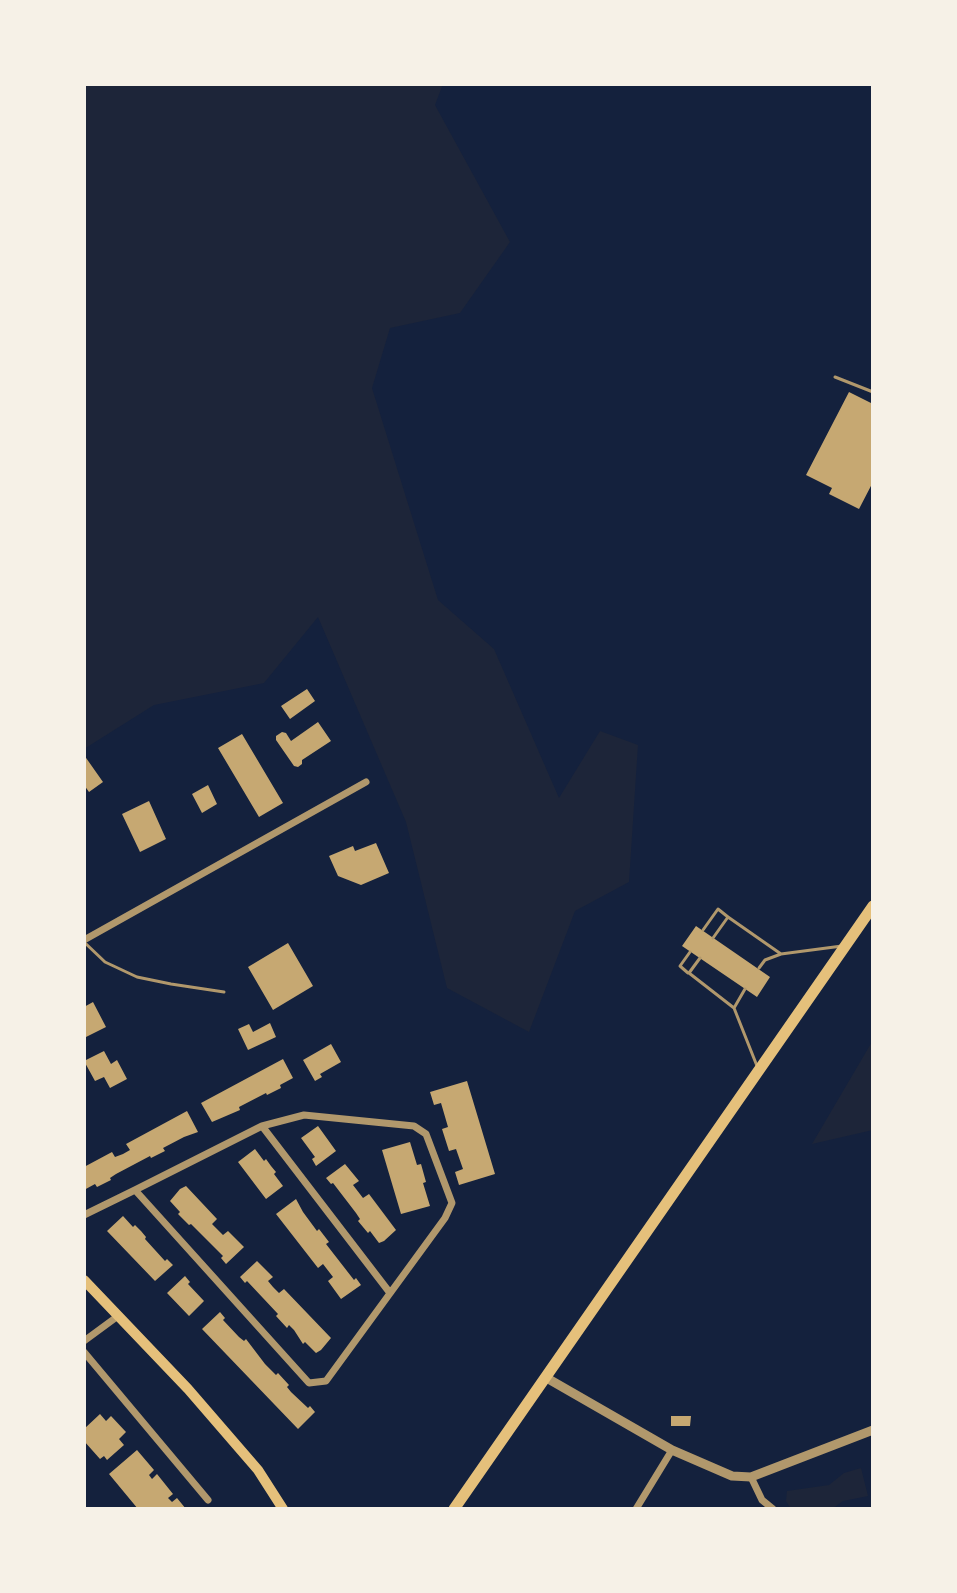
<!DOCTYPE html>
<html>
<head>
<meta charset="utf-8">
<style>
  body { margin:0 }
  #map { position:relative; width:957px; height:1593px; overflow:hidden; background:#14213d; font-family:Figtree,sans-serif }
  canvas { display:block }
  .frame { position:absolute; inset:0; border:86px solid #f6f1e7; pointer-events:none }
</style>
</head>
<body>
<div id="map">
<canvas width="957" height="1593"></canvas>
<div class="frame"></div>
</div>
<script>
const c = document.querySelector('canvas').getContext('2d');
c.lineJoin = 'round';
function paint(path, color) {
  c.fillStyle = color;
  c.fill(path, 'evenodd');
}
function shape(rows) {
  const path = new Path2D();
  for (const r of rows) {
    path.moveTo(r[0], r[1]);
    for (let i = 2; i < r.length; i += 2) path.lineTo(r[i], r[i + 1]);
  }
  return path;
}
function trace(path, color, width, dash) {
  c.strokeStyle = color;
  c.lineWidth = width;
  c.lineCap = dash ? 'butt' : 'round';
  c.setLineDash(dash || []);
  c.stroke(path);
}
paint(shape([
  [84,84,443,84,435,105,510,242,460,313,390,328,372,388,438,600,494,649,559,798,600,731,638,745,629,882,575,911,529,1032,447,988,406,822,318,617,264,683,154,705,84,749],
  [873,1040,873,1130,812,1144],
  [861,1468,868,1496,843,1501,832,1509,791,1509,786,1501,787,1491,829,1485,844,1473]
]), '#1d2539');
paint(shape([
  [849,392,873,404,873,482,859,509,829,494,832,488,806,475],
  [307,689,315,701,290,719,281,706],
  [318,722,331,741,302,760,302,764,298,767,294,766,276,740,276,736,282,732,286,733,291,741],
  [242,734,283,803,259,817,218,748],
  [84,755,103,782,89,792,84,785],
  [208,785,217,804,202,813,192,794],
  [149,801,166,839,140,852,122,814],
  [376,843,389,873,361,885,338,876,329,856,353,846,355,851],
  [696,926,770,977,757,997,682,946],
  [288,943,313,986,273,1010,248,967],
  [93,1002,106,1027,84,1038,84,1007],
  [270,1023,276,1037,248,1050,238,1029,249,1024,253,1032],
  [331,1044,341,1062,320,1074,322,1077,315,1081,303,1060],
  [104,1051,111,1064,117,1060,127,1079,110,1088,104,1077,95,1081,84,1061],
  [283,1059,293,1078,280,1085,281,1088,267,1095,266,1093,239,1107,240,1110,212,1122,201,1103],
  [467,1081,495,1174,459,1185,455,1172,463,1169,456,1149,449,1151,442,1129,448,1127,441,1103,434,1105,430,1092],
  [187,1111,198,1132,184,1137,163,1148,165,1151,151,1158,150,1156,116,1174,110,1178,111,1180,97,1187,95,1184,84,1190,84,1167,112,1152,115,1157,123,1154,130,1150,126,1144],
  [318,1126,336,1151,316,1166,312,1159,315,1157,301,1138],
  [410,1142,417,1165,421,1164,426,1182,423,1183,430,1206,401,1214,382,1150],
  [255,1149,264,1161,266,1159,271,1166,276,1172,274,1174,283,1186,266,1199,238,1162],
  [345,1164,359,1181,353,1185,363,1198,369,1194,396,1230,384,1241,379,1243,370,1231,368,1233,358,1221,360,1219,356,1213,333,1183,331,1184,326,1178],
  [186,1186,217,1219,212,1224,223,1235,228,1231,244,1247,226,1264,221,1258,223,1256,191,1224,189,1225,178,1214,180,1212,170,1201,180,1189],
  [296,1199,303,1212,317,1231,319,1229,329,1242,326,1244,354,1280,356,1278,361,1285,341,1299,328,1281,333,1277,323,1264,318,1268,276,1214],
  [123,1216,133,1227,135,1225,141,1231,146,1237,145,1239,165,1261,167,1259,173,1265,155,1281,107,1231],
  [257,1261,273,1277,268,1281,273,1287,279,1293,284,1289,331,1338,321,1350,316,1353,305,1342,303,1344,294,1330,289,1325,287,1328,276,1316,278,1314,247,1281,245,1283,240,1277],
  [185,1276,190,1282,188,1284,204,1301,189,1316,167,1293],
  [220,1312,225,1318,223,1320,239,1337,244,1341,246,1339,265,1364,276,1375,278,1373,289,1385,287,1387,291,1392,308,1408,310,1406,315,1412,298,1429,202,1329],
  [100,1414,106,1421,111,1416,126,1432,119,1439,124,1445,107,1460,104,1456,100,1459,84,1441,84,1429],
  [671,1416,691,1416,690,1426,671,1426],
  [137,1450,154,1470,149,1475,152,1479,157,1474,173,1494,168,1498,172,1502,177,1498,186,1509,138,1509,109,1474]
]), '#c6a872');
trace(shape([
  [835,377,873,392],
  [703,930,718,909,728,917],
  [713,938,728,917,781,954],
  [84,942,105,962,137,977,171,984,224,992],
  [700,958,689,973,734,1008],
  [759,968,765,960,781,954,842,946],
  [688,973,680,966,690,952],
  [745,989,734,1008,757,1066]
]), '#b1986c', 3);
trace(shape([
  [84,940,366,782],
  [262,1126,390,1293],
  [84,1215,135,1190,262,1126,304,1115,414,1126,426,1134,452,1203,445,1218,326,1381,309,1383,135,1190],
  [84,1341,118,1316],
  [84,1352,208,1500],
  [751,1477,762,1500,773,1509],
  [636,1509,672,1450]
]), '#b1986c', 7);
trace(shape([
  [545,1377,672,1450,732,1476,751,1477,873,1430]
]), '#b1986c', 9);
trace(shape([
  [84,1280,188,1389,258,1470,283,1509]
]), '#e5c07b', 10);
trace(shape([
  [454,1509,873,906]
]), '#e5c07b', 11);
</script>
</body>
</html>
